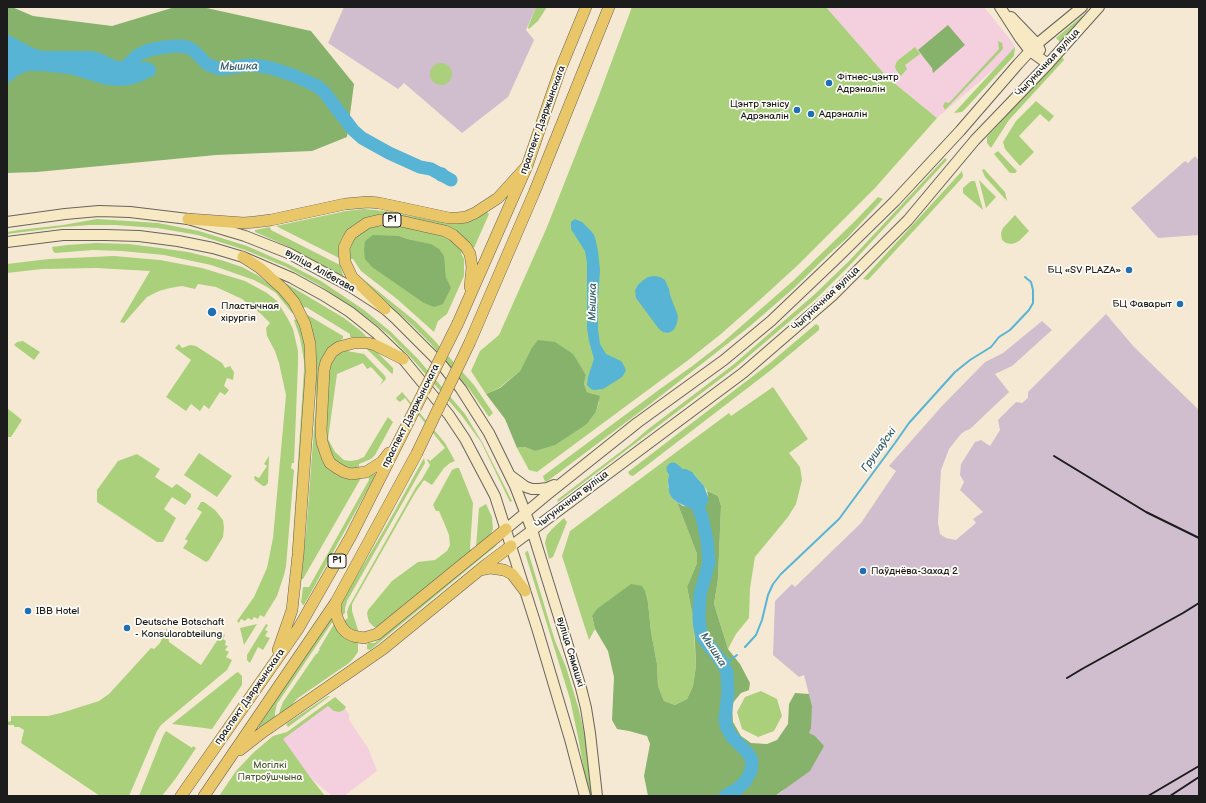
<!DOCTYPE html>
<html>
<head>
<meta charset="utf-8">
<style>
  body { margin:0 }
  #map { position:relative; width:1206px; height:803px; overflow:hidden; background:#f6e9d4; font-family:"Balsamiq Sans",sans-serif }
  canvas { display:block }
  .frame { position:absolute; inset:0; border:8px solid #1c1c1c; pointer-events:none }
</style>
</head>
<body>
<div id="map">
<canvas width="1206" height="803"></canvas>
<div class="frame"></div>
</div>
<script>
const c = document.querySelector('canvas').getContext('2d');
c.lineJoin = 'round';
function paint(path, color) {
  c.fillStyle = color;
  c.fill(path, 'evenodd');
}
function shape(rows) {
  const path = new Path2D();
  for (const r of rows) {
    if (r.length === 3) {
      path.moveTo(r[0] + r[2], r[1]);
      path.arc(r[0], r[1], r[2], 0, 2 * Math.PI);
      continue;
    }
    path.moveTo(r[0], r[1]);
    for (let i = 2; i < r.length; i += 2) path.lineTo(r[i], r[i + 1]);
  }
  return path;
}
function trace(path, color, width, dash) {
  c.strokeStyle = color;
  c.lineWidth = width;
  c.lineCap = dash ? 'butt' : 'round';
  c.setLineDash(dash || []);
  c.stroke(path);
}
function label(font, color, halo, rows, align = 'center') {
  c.font = font + ' "Balsamiq Sans",sans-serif';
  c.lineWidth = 3.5;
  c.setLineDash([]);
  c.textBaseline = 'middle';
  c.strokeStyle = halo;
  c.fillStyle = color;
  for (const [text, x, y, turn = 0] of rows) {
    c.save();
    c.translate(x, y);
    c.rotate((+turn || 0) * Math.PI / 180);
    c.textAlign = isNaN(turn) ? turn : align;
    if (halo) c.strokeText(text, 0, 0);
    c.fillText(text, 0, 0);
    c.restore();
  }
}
paint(shape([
  [826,7,984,7,1013,43,1015,47,1014,52,937,118,888,78],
  [333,700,344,708,349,714,349,720,368,748,377,771,344,796,332,796,310,777,277,740]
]), '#f4cfde');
paint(shape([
  [344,7,536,7,526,30,534,40,508,97,462,133,404,83,398,89,328,43],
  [1195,156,1199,161,1199,235,1158,238,1131,208,1185,161,1188,163],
  [1106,314,1134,347,1199,410,1199,796,775,796,783,791,809,733,812,706,804,675,799,677,773,655,775,601,792,584,795,587,861,523,896,471,889,466,942,406,985,362,1003,353,1042,321,1052,330,1012,366,995,374,1009,392,970,429,965,431,961,434,949,449,941,470,938,523,940,534,946,538,956,540,976,523,973,519,983,512,960,490,964,482,960,475,961,464,975,442,981,440,990,446,1000,430,998,420,1016,402,1022,403,1028,398,1028,392]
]), '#d0bdce');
paint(shape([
  [536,7,547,7,538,21,529,29,528,27],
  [632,7,826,7,888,78,937,118,875,188,799,264,763,297,721,334,687,361,537,472,529,470,517,448,520,447,525,447,535,451,587,424,596,412,599,402,594,394,587,392,584,384,586,375,582,369,531,349,520,371,499,388,486,394,471,371,480,351,499,335,547,227,598,98],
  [1082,16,1083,17,1061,43,1056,38],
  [998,41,1002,43,1003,48,1002,50,945,110,943,106,945,102,949,103,999,49],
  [915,47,920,54,905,65,907,69,901,76,896,70,895,66,897,61],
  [1015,47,1014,56,967,107,962,112,954,113],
  [1061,55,1064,60,1009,120,991,148,987,143,987,137],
  [441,74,11],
  [1036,101,1054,116,1049,122,1040,114,1019,136,1034,152,1020,166,1005,149,1003,142,1016,121],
  [998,151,1017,171,1015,173,1010,173,994,154],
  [945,158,947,160,852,263,817,298,736,367,558,502,557,500,632,443,647,430,733,365,815,294,850,260],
  [984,169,1005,192,1007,201,985,177,982,170],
  [962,171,963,176,962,178,920,224,868,280,863,279],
  [979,180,996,197,986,208],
  [971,181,975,181,983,210,963,193,963,188],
  [878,197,883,199,847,238,830,253,794,288,749,327,649,405,549,480,545,482,543,476,660,389,691,367,722,343,794,280,855,221],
  [364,209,385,211,441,222,475,218,487,212,489,214,474,248,460,234,454,230,388,215,368,217,355,224,342,237,339,246,339,258,276,226,346,211],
  [1015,215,1029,231,1019,241,1015,243,1011,244,1006,243,1002,240,1001,233,1003,228],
  [97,219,158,223,199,231,247,246,288,264,321,281,364,310,391,332,418,359,465,414,482,442,512,501,510,502,481,442,462,416,415,362,389,335,361,313,319,285,286,267,245,250,198,235,157,228,115,225,89,225,63,227,7,234,7,232,19,230,63,225],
  [391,224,450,238,463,252,461,253,464,259,464,276,447,314,438,321,434,332,397,299,361,271,353,259,348,259,349,243,365,227],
  [399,236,411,240,445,267,446,277,451,289],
  [270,227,271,230,340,265,344,278,287,246,255,232,255,230],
  [96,243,129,244,160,248,188,252,221,260,242,267,257,275,269,284,279,293,294,311,292,313,276,293,267,287,254,280,211,265,164,255,122,251,93,250,55,253,53,251,52,247,67,245],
  [114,256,160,260,202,268,245,281,267,293,277,301,288,319,293,329,298,351,298,364,294,463,292,463,291,468,294,470,286,566,284,575,277,596,264,617,260,615,258,619,254,617,252,620,248,618,245,621,241,619,239,623,237,621,254,597,267,568,273,538,286,395,279,363,275,351,267,336,266,328,270,323,261,314,242,299,216,287,198,284,195,289,182,286,170,288,159,291,147,297,124,323,120,322,150,271,96,268,42,269,7,273,7,264,49,259],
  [349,264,358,275,415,321,434,340,474,385,493,413,489,417,470,390,430,343,414,327,390,305,361,283],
  [287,284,344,318,361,331,370,340,362,337,350,337,350,334,306,307,302,308,284,286],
  [306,314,343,336,343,339,335,343,330,348,322,360,319,367,316,435,320,455,323,462,328,469,336,474,344,477,361,478,303,579,299,579,306,534,316,402,316,372],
  [297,319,303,337,307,358,291,577,291,569,304,370,304,361,300,338,294,320],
  [816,324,819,326,819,330,771,370,633,476,630,475,628,472,770,363],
  [23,341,40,352,34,360,14,345,17,342],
  [179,344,182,348,190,345,196,346,222,363,225,368,230,366,234,372,233,380,227,378,224,386,229,390,225,395,220,392,209,409,204,405,200,411,191,404,186,411,166,397,191,360,175,348],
  [365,348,368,348,377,352,393,368,393,373,392,374,370,352],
  [346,349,347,351,364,354,385,376,386,379,380,385,383,380,371,367,367,369,363,363,337,374,328,439,335,452,344,460,350,461,357,460,364,457,388,417,393,422,375,455,371,459,359,464,359,468,348,469,334,461,326,443,326,374,335,354],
  [773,387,808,439,789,453,800,467,802,480,796,504,788,517,755,557,750,588,749,618,736,634,728,649,714,604,718,579,721,506,718,496,707,491,704,486,694,474,669,475,668,486,672,498,677,502,697,554,697,563,687,587,693,617,696,666,693,686,687,699,675,705,664,701,658,686,657,664,651,632,648,603,592,616,595,629,589,640,562,556,570,531,729,413,731,416],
  [402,392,445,443,455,461,450,463,444,468,432,485,424,480,415,493,352,604,352,611,358,630,357,633,355,633,342,622,348,618,347,612,349,606,416,487,422,479,430,465,427,460,428,459,430,461,445,448,405,398,400,402,397,400,396,398],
  [7,408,22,420,11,437,7,437],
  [199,453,232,476,217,497,184,475],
  [137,454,160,469,155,477,172,488,175,485,177,484,191,494,191,497,185,505,172,497,164,509,176,518,163,542,157,542,97,502,97,490,118,461],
  [269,456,268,483,265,486,263,486,255,480,254,477,255,476,259,478,267,466,264,464],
  [424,458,425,463,390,525,347,601,345,608,345,613,342,615,341,610,341,603,388,523],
  [456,468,459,468,473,503,470,549,473,551,378,627,374,627,369,622,367,614,368,610,392,581,418,562,435,560,447,551,450,545,449,535,445,525,439,511,436,511,433,505,452,470],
  [374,474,376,474,375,476,304,605,303,605,301,602,303,587,309,587,369,480,368,475],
  [201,502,204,502,215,510,223,520,224,528,223,537,209,560,206,562,183,548,188,541,185,539,202,512,197,509],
  [486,504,492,517,493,529,490,536,476,547,479,508],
  [564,518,567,522,553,557,549,559,545,543,547,535,552,529],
  [496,543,497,545,370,650,367,649,367,645,368,643,374,643,377,641],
  [527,551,528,551,555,641,566,667,579,710,586,742,593,796,589,796,586,782,579,742,570,699,525,553],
  [331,616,333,621,277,704,275,712,275,717,259,728,259,726],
  [257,624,244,645,240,628],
  [266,624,268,625,265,630,268,631,265,636,270,638,263,650,258,647,250,663,247,660,247,655],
  [334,624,344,638,358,643,358,652,353,659,349,663,298,698,289,708,279,715,280,710,283,702,316,654,317,654,320,649,319,649],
  [167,628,169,642,201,665,222,633,225,635,223,639,226,641,225,645,228,646,225,650,229,652,226,657,232,660,227,670,161,725,157,731,129,796,100,796,21,743,24,730,19,727,14,727,14,725,7,725,7,722,11,721,11,716,48,716,61,713,99,701,109,694,151,648,154,649,160,643],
  [238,672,242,676,242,685,212,729,172,724,236,673],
  [761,691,777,699,782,716,774,731,758,737,742,729,737,712,745,697],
  [328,696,330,696,288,727,286,724],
  [335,697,346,707,344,710,339,712,334,711,328,706,283,739,310,777,325,796,219,796,236,771,253,753,273,736,287,732],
  [166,731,192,748,193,746,196,748,176,778,162,796,139,796,163,736]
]), '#aad07b');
paint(shape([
  [7,7,12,7,33,16,112,26,175,7,202,7,311,31,354,84,347,137,312,151,216,155,37,172,7,173],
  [948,25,965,45,933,73,932,68,918,50],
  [373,235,399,236,411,240,431,244,439,249,444,256,446,277,451,288,443,304,434,307,424,303,372,267,365,259,364,250,365,241],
  [538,340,555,342,573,354,586,375,584,384,587,392,600,396,596,412,587,424,555,445,535,451,525,447,520,447,517,448,505,419,486,394,500,388,520,371,531,349],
  [707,491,718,496,721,506,718,579,714,604,728,649,740,664,750,683,749,690,741,693,732,704,733,722,741,736,751,743,767,744,777,740,788,724,789,704,795,693,809,694,812,706,811,728,809,733,815,736,824,746,810,771,775,796,648,796,644,776,650,744,647,736,629,731,617,729,612,720,614,677,608,651,595,629,592,616,597,609,631,584,642,586,645,591,648,603,651,632,657,664,658,686,664,701,675,705,687,699,693,686,696,666,695,643,693,617,687,587,697,563,697,554,677,502,683,506,703,508,708,502,708,497]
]), '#87b26b');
paint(shape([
  [7,34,33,48,43,51,92,51,100,53,117,61,126,63,149,62,154,65,156,70,155,75,140,82,130,85,118,86,106,85,69,74,42,71,29,71,20,74,7,84],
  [420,166,429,167,436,166,445,168,448,171,449,175,453,177,451,182,447,181,443,182,438,181,432,175,421,171,419,168],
  [575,219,582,222,592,232,595,237,598,251,600,270,598,300,598,329,600,344,606,354,621,361,623,364,626,370,623,376,619,379,603,389,594,390,591,389,587,385,588,377,594,359,589,341,587,328,587,262,585,251,571,229,571,222],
  [654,276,660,277,665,280,669,289,670,295,678,316,677,323,675,328,672,331,668,333,663,332,659,329,636,298,635,290,638,285,642,281,648,277],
  [676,467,680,469,686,469,692,472,704,486,708,497,708,502,706,506,699,509,689,508,677,502,672,498,669,492,668,480,669,475,673,469]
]), '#57b4d5');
trace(shape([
  [745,647,756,635,762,620,768,595,773,584,781,574,839,519,895,443,909,423,955,372,970,360,991,347,999,337,1010,330,1029,310,1033,303,1033,290,1031,282,1025,277],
  [724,665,737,655]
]), '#57b4d5', 2);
trace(shape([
  [116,67,119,68,124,68,138,55,149,50,165,47,179,46,187,47,193,50,207,64,214,67,221,69,249,65,260,66,271,68,295,76,317,86,325,93,353,130,362,138,389,153,420,167,431,169,451,180],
  [673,469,683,478,691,490,702,517,707,540,709,562,700,595,699,618,700,629,703,638,722,662,727,672,728,693,725,718,726,726,732,737,746,751,751,758,752,762,751,771,745,782,737,789,725,796]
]), '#57b4d5', 13);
const secondary = shape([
  [1000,7,1020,38,1030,51,1048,64],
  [1011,17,1037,44,1040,50],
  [7,222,65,214,99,211,130,212,188,219,245,236,288,253,351,287,385,309,395,318,442,365,461,389,489,433,515,486,532,530,581,688,586,708,590,733,597,796],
  [7,242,63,235,106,235,139,236,178,241,213,248,243,257,292,278,323,295,350,312,375,332,403,359,449,415,465,439,495,496,537,628,570,739,585,796],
  [511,476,526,487,532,489,539,489,547,488,554,485],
  [506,529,548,494,637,423,724,360,771,321,835,260,895,201,960,131,1018,64,1030,51,1037,44,1082,7],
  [511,546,743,373,832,296,908,220,975,140,1048,64,1099,7]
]);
const primary = shape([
  [188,219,244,223,255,222,271,220,345,204,368,202,379,203,449,218,458,218,466,217,475,213,498,198,527,166],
  [243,257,260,268,272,279,283,289,294,302,305,324,310,344,311,372,298,555,292,610,278,650],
  [385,309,352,277,345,262,344,248,347,241,351,234,367,223,380,220,396,220,445,231,453,235,466,247,470,254,472,267,470,287],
  [458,323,527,166,560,70,586,7],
  [470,342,534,193,609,7],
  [389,453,382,462,366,472,351,474,344,472,337,468,330,463,327,457,322,442,321,430,324,370,326,362,332,352,339,347,354,343,368,343,375,345,403,359],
  [480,570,490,568,504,570,512,574,525,591],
  [336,602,336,613,338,620,342,628,347,633,353,636,364,638,377,634,506,529],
  [240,750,263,732,383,649,487,564,511,546],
  [181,796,298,629,351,536,424,391],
  [204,796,336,602,417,453]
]);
trace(secondary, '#68645c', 12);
trace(primary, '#68645c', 12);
trace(secondary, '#f6e9c3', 10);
trace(primary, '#e9c769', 11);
trace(shape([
  [1054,456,1146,512,1199,538],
  [1067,678,1082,669,1183,613,1199,603],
  [1148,796,1199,766],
  [1170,796,1199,777]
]), '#1c1c1c', 2);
const primaryBridge = shape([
  [424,391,458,323],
  [417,453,470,342]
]);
trace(primaryBridge, '#68645c', 12, []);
trace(primaryBridge, '#e9c769', 11);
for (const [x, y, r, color] of [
  [829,83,4,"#1f6fb2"],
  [797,110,4,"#1f6fb2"],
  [811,114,4,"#1f6fb2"],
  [1129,270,4,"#1f6fb2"],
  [1180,304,4,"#1f6fb2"],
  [212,312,5,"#1f6fb2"],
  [863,571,4,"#1f6fb2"],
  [28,611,4,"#1f6fb2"],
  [127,628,4,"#1f6fb2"]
]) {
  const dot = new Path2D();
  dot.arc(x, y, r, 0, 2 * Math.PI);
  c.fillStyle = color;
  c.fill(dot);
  trace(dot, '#fdfcf7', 1.5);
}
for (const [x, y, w] of [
  [392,220,18],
  [337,561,18]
]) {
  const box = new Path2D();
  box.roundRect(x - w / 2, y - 7, w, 14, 3);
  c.fillStyle = '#fdfcf7';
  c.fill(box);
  trace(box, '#1c1c1c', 1);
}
label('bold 9px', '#1c1c1c', null, [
  ["Р1",392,220],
  ["Р1",337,561]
]);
label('10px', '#1c1c1c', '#fdfcf7', [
  ["Чыгуначная вуліца",1048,63,-47],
  ["праспект Дзяржынскага",543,120,-70],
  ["вуліца Алібегава",320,271,29],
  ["Чыгуначная вуліца",826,299,-43],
  ["праспект Дзяржынскага",411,416,-63],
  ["Чыгуначная вуліца",572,500,-37],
  ["вуліца Сямашкі",570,652,73],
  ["праспект Дзяржынскага",250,697,-55]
]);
label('10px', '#1c1c1c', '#fdfcf7', [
  ["Фітнес-цэнтр",837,77],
  ["Адрэналін",837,89],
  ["Цэнтр тэнісу",789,104,"right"],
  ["Адрэналін",789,116,"right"],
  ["Адрэналін",819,114],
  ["БЦ «SV PLAZA»",1121,270,"right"],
  ["БЦ Фаварыт",1172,304,"right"],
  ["Пластычная",221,306],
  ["хірургія",221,318],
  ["Паўднёва-Захад 2",871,571],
  ["IBB Hotel",36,611],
  ["Deutsche Botschaft",135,622],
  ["- Konsularabteilung",135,634]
], 'left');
label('10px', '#4e5b3d', '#fdfcf7', [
  ["Могілкі",270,765],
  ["Пятроўшчына",270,777]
]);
label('italic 11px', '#37606f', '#fdfcf7', [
  ["Мышка",239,67,-1],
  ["Мышка",593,302,-89],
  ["Грушаўскі",879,450,-54],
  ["Мышка",713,650,57]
]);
</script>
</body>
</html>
